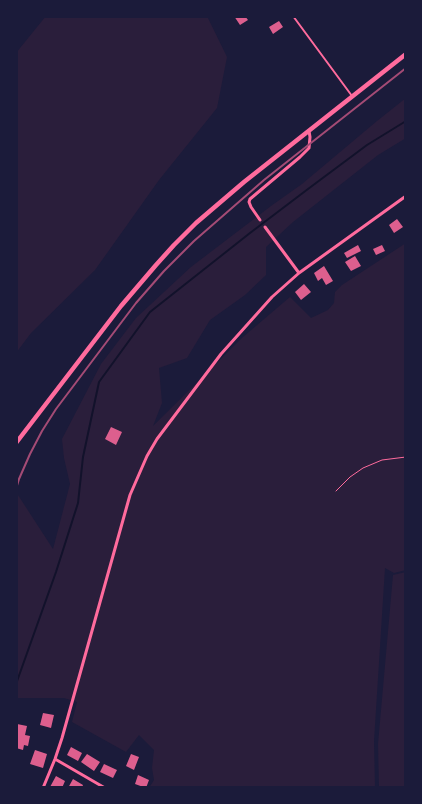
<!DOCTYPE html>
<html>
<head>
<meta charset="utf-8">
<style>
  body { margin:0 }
  #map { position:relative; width:422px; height:804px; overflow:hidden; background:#1b1b3a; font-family:"Titillium Web",sans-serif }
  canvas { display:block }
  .frame { position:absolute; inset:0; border:18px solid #1b1b3a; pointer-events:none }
</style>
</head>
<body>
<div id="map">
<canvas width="422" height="804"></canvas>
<div class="frame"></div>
</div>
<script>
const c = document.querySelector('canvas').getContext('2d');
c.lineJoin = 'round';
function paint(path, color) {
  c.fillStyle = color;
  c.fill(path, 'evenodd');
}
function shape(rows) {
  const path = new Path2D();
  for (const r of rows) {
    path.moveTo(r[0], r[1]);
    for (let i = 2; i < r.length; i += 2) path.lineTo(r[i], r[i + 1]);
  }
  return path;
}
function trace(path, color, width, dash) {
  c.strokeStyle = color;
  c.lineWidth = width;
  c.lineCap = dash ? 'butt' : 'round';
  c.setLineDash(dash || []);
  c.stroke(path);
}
paint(shape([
  [46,16,207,16,227,57,217,108,159,180,95,270,31,333,16,353,16,53],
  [406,98,406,138,378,155,293,222,266,247,266,275,245,295,210,320,187,358,159,368,162,403,153,426,243,337,290,297,311,318,328,310,334,303,335,292,342,285,406,243,406,570,394,573,385,568,374,741,375,788,149,788,154,780,152,768,154,750,139,735,126,752,72,722,77,702,64,698,16,698,16,492,53,549,70,484,64,458,62,439,101,364,136,318,191,267,271,206,302,184,377,121],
  [406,572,406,788,379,788,378,744,393,575]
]), '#2a1e3b');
trace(shape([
  [16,684,56,572,78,503,83,457,99,382,150,312,250,233,308,189,367,145,406,121]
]), '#12122b', 2);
paint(shape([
  [234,16,245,16,248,20,240,25],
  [279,21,283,27,273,34,269,27],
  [397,219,403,227,394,233,389,225],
  [358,245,361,251,347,258,344,253],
  [382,245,385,251,376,255,373,249],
  [355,256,361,266,351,271,345,262],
  [324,266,333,281,326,285,322,278,318,281,314,273],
  [304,284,311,292,301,300,295,292],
  [111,427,122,432,116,445,105,439],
  [43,713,54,715,51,728,40,725],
  [17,724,27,726,25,735,30,736,28,746,24,745,23,750,16,748,16,729],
  [71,747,82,753,78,761,67,755],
  [35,750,47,754,43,768,30,764],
  [87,754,100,762,94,771,81,762],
  [131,754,139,757,134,770,126,766],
  [104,764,117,770,113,778,100,772],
  [138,775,149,780,146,788,135,784],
  [56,776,65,781,62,788,50,787],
  [73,779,83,785,82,788,68,788]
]), '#dd5f8e');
trace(shape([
  [336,491,350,477,363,468,382,460,406,457]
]), '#ff6b9d', 1);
trace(shape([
  [293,16,352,96]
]), '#ff6b9d', 2);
trace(shape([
  [260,220,251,207,249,202,250,199,300,157,309,148,310,137,309,131],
  [265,227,299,273],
  [55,759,105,788],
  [43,788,55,759,62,738,130,495,147,456,157,439,221,354,272,297,299,273,406,196]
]), '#ff6b9d', 3);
trace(shape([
  [16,443,121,306,156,265,174,245,196,223,244,182,406,54]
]), '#ff6b9d', 4.5);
trace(shape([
  [16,489,19,479,30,454,42,431,56,409,136,303,164,271,194,241,264,180,406,68]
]), '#a44b75', 2);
</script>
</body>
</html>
